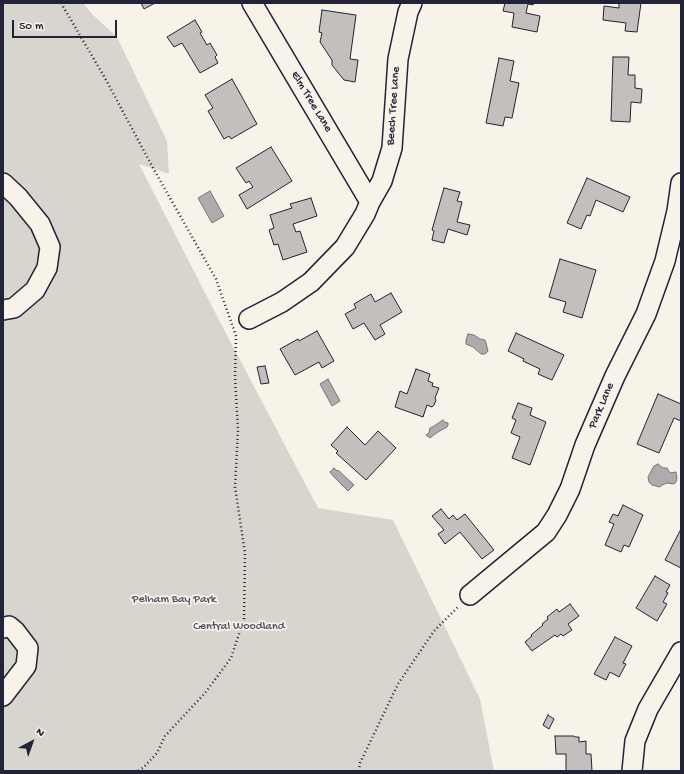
<!DOCTYPE html>
<html>
<head>
<meta charset="utf-8">
<style>
  body { margin:0 }
  #map { position:relative; width:684px; height:774px; overflow:hidden; background:#f7f3e8; font-family:"Gochi Hand",sans-serif }
  canvas { display:block }
  .frame { position:absolute; inset:0; border:4px solid #22223b; pointer-events:none }
  .north { position:absolute; left:12px; top:722px; width:40px; height:40px; -webkit-text-stroke:3px #f7f3e8; paint-order:stroke; rotate:41deg; font-size:11px; font-weight:700; line-height:16px; text-align:center; color:#22223b }
  .north::after { content:''; display:block; margin:auto; width:14px; height:18px; background:#22223b; clip-path:polygon(50% 0,100% 100%,50% 72%,0 100%) }
  .scale { position:absolute; left:12px; top:20px; width:105px; height:18px; box-sizing:border-box; border:2px solid #22223b; border-top:0; padding-left:5px; font-size:12px; line-height:14px; white-space:nowrap; color:#22223b; -webkit-text-stroke:3px #f7f3e8; paint-order:stroke }
</style>
</head>
<body>
<div id="map">
<canvas width="684" height="774"></canvas>
<div class="frame"></div>
<div class="north">N</div>
<div class="scale">50 m</div>
</div>
<script>
const c = document.querySelector('canvas').getContext('2d');
c.lineJoin = 'round';
function paint(path, color) {
  c.fillStyle = color;
  c.fill(path, 'evenodd');
}
function shape(rows) {
  const path = new Path2D();
  for (const r of rows) {
    path.moveTo(r[0], r[1]);
    for (let i = 2; i < r.length; i += 2) path.lineTo(r[i], r[i + 1]);
  }
  return path;
}
function trace(path, color, width, dash) {
  c.strokeStyle = color;
  c.lineWidth = width;
  c.lineCap = dash ? 'butt' : 'round';
  c.setLineDash(dash || []);
  c.stroke(path);
}
function label(font, color, halo, rows, align = 'center') {
  c.font = font + ' "Gochi Hand",sans-serif';
  c.lineWidth = 3.5;
  c.setLineDash([]);
  c.textBaseline = 'middle';
  c.strokeStyle = halo;
  c.fillStyle = color;
  for (const [text, x, y, turn = 0] of rows) {
    c.save();
    c.translate(x, y);
    c.rotate((+turn || 0) * Math.PI / 180);
    c.textAlign = isNaN(turn) ? turn : align;
    if (halo) c.strokeText(text, 0, 0);
    c.fillText(text, 0, 0);
    c.restore();
  }
}
paint(shape([
  [3,3,83,3,93,15,117,37,167,141,169,174,139,164,219,320,318,508,393,520,480,699,494,771,3,771]
]), '#d8d5cf');
const water = shape([
  [210,191,224,216,212,223,198,198,210,191],
  [468,334,474,335,480,339,485,340,486,343,488,351,485,354,481,354,473,347,466,344,466,340,468,334],
  [328,379,340,401,332,406,320,384,328,379],
  [443,420,444,422,448,423,448,425,447,427,438,432,431,437,430,438,426,435,429,433,430,428,434,426,443,420],
  [658,464,663,468,667,468,670,473,676,472,677,478,676,482,674,484,667,483,662,485,660,487,652,485,649,482,648,477,654,466,658,464],
  [334,468,337,471,338,470,354,485,348,491,333,476,330,472,334,468]
]);
paint(water, '#aeabad');
trace(water, '#76747f', 1);
const building = shape([
  [141,3,155,3,144,9,141,3],
  [505,3,534,3,533,5,528,4,526,13,540,16,537,32,512,27,514,13,503,11,505,3],
  [619,3,641,3,637,32,625,31,626,23,603,20,604,6,619,8,619,3],
  [322,10,356,15,350,59,358,60,355,82,344,80,332,65,332,60,320,42,322,33,319,32,322,10],
  [195,20,202,32,200,33,207,45,210,43,217,55,215,57,218,63,200,73,182,43,174,47,167,37,195,20],
  [613,57,629,57,628,75,635,75,635,88,642,89,641,103,631,102,630,122,611,121,613,57],
  [499,58,514,61,510,81,519,83,512,118,505,117,503,126,486,123,499,58],
  [232,79,257,124,231,139,229,136,224,139,208,111,213,108,205,95,232,79],
  [271,147,292,181,247,209,239,195,253,187,249,181,246,183,236,168,271,147],
  [587,178,630,197,623,212,596,200,590,216,587,215,581,229,567,223,587,178],
  [444,188,460,192,457,201,462,202,457,222,470,225,467,235,448,229,444,243,432,240,434,231,432,230,444,188],
  [311,198,317,216,293,224,296,232,300,231,307,252,283,260,278,244,274,245,269,230,274,228,270,215,292,208,290,204,311,198],
  [560,259,596,270,582,318,563,312,566,302,549,297,560,259],
  [391,293,402,312,380,325,385,334,375,340,364,323,353,329,345,314,356,308,354,304,371,294,375,302,391,293],
  [317,331,334,361,322,368,319,362,295,375,280,349,298,339,299,341,317,331],
  [516,333,564,355,552,380,538,374,540,369,523,361,524,359,508,351,516,333],
  [265,366,269,383,261,384,257,367,265,366],
  [416,369,430,374,428,381,433,383,432,386,439,388,435,398,436,400,434,405,432,407,427,405,423,417,395,407,400,391,407,394,416,369],
  [658,394,681,404,681,421,674,418,659,453,637,444,658,394],
  [518,403,532,408,530,415,546,422,530,465,512,458,520,437,511,433,516,420,512,418,518,403],
  [347,427,365,445,378,431,396,448,366,480,336,453,338,451,331,445,347,427],
  [623,505,643,515,629,547,624,545,621,552,605,545,614,524,609,522,613,514,618,516,623,505],
  [441,509,449,519,453,515,457,520,465,514,494,550,482,559,460,532,445,544,438,534,444,530,432,516,441,509],
  [681,529,681,568,665,560,681,529],
  [655,576,670,585,666,592,668,593,663,602,667,604,657,621,636,608,655,576],
  [570,604,579,616,568,624,572,630,563,636,561,634,557,637,555,635,532,651,525,642,532,636,531,635,543,625,542,624,548,619,547,617,557,609,559,612,570,604],
  [615,637,632,646,623,663,626,664,619,677,610,672,606,680,594,674,615,637],
  [548,715,554,719,549,729,543,725,548,715],
  [555,736,574,736,575,737,579,737,579,742,586,741,586,754,591,754,592,771,566,771,566,754,556,754,555,736]
]);
paint(building, '#c2bfbd');
trace(building, '#22223b', 1);
const minor = shape([
  [252,3,370,202],
  [3,183,18,197,40,224,50,247,47,268,35,290,14,308,3,310],
  [249,319,282,302,311,282,345,247,365,214,370,202,382,181,392,148,398,59,408,12,412,3],
  [470,595,546,532,557,515,570,489,585,445,615,376,646,314,665,261,677,211,681,183],
  [3,628,9,626,15,631,28,648,26,666,3,696],
  [632,771,635,741,648,709,681,652]
]);
trace(minor, '#22223b', 22);
trace(shape([
  [61,3,105,78,153,168,216,279,236,336,235,377,238,430,235,487,245,553,244,619,231,658,205,693,165,736,157,753,144,767,138,771],
  [359,771,360,763,398,684,434,631,459,606]
]), '#22223b', 2.5, [1, 3]);
trace(minor, '#f7f3e8', 19);
label('12px', '#22223b', '#f7f3e8', [
  ["Elm Tree Lane",311,102,59],
  ["Beech Tree Lane",394,106,-86],
  ["Park Lane",602,406,-67]
]);
label('12px', '#504f60', '#f7f3e8', [
  ["Pelham Bay Park",174,600],
  ["Central Woodland",239,627]
]);
</script>
</body>
</html>
